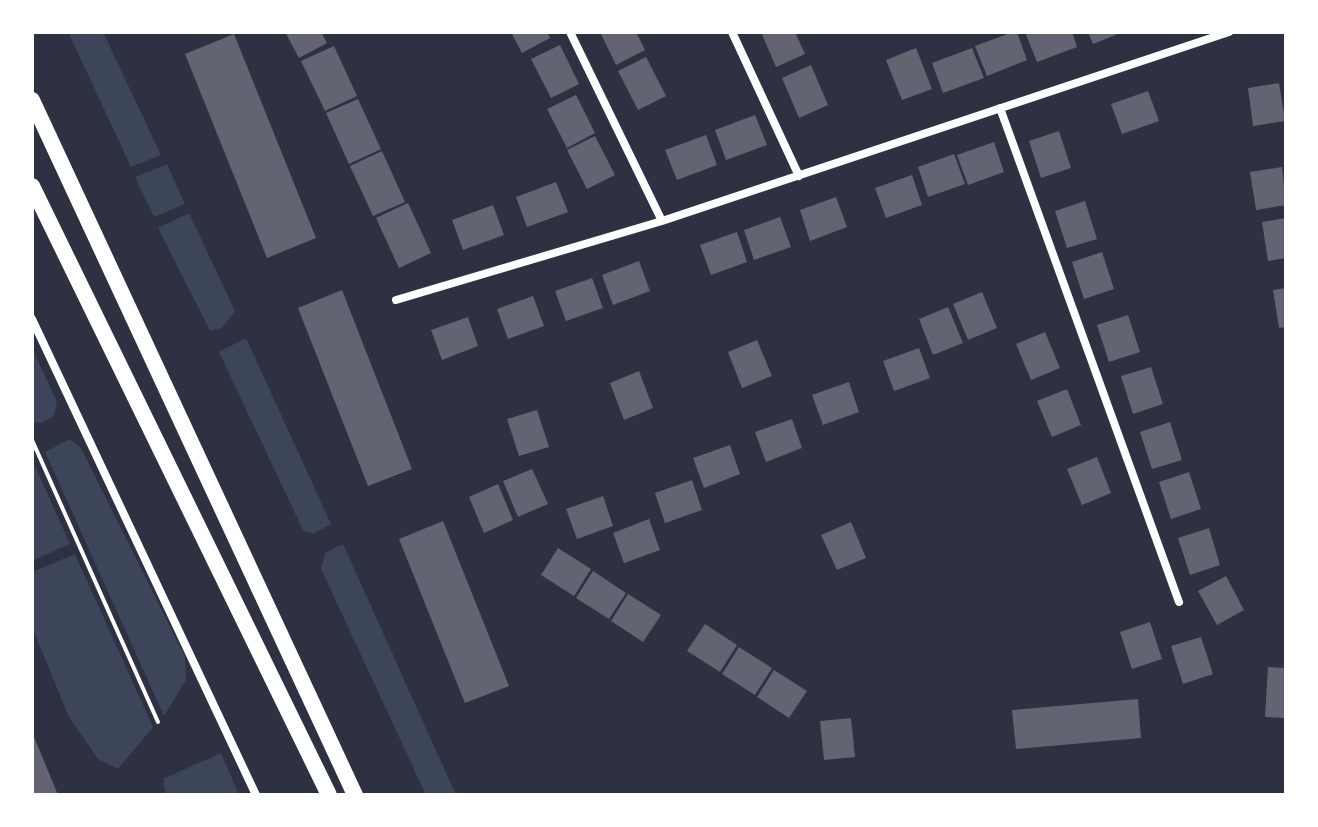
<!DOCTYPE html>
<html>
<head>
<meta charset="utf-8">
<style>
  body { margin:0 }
  #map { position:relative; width:1318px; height:827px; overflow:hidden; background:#2d3142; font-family:"Asap Condensed",sans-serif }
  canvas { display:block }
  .frame { position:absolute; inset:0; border:34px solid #fff; pointer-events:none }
</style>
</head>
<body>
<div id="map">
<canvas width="1318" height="827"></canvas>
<div class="frame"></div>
</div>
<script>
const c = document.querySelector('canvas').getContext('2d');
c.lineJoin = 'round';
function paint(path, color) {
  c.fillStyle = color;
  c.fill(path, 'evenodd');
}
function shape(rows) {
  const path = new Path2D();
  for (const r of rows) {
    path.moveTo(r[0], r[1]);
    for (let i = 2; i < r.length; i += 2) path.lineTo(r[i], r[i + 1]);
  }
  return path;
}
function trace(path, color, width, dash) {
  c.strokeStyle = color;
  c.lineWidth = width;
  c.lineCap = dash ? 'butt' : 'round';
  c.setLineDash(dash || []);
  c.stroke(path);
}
paint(shape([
  [68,32,103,32,161,155,131,167],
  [167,164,185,204,154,217,135,177],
  [189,213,235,311,222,328,210,331,158,228],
  [246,338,331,524,313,534,303,530,219,352],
  [32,348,57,402,54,416,41,423,32,422],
  [70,439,81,448,185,657,186,680,164,716,45,452],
  [32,466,35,466,70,544,32,561],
  [343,544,456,795,426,795,321,569,325,553],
  [75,554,153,727,118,769,98,759,69,717,32,627,32,595,34,594,32,572],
  [221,753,239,795,166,795,163,779]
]), '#3c4559');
paint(shape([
  [285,32,321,32,327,43,299,58],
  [511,32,547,32,550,38,522,53],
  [600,32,636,32,645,50,616,65],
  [761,32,795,32,805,54,776,67],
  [1013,32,1017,32,1027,60,987,76,975,46],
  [1025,32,1072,32,1077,47,1037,62],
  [1088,32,1123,32,1093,44],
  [234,34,316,238,267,258,185,54],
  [560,45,579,84,551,98,531,59],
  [334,46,357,96,325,111,301,61],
  [916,48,932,89,902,100,886,60],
  [972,48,984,78,943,93,932,63],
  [646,57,666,96,638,110,618,71],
  [811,65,828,105,799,118,782,78],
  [1279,83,1285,121,1253,126,1248,88],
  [1148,91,1159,121,1122,134,1111,104],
  [576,95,595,133,567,148,547,109],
  [358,99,381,149,349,164,326,113],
  [755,115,767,145,726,160,715,130],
  [1059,131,1071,168,1041,178,1029,141],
  [706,135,717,165,677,180,665,150],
  [595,136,615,175,587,189,567,150],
  [994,142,1004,172,968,185,957,155],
  [382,151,405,202,373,216,350,166],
  [954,154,965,184,928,197,918,167],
  [1282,167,1286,205,1256,210,1250,172],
  [912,175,922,205,886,218,875,188],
  [556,182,568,212,527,227,516,197],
  [836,197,847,227,810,241,800,210],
  [1085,201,1097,239,1067,248,1055,211],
  [408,203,431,253,399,268,376,218],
  [493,205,504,235,463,250,452,220],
  [780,217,791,247,754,260,744,230],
  [1286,218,1286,258,1268,261,1262,222],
  [737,232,747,262,711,275,700,245],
  [1102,252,1114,289,1084,299,1072,262],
  [639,261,650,291,613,305,602,275],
  [592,278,603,308,566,321,555,291],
  [1286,288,1286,327,1279,328,1273,290],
  [342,290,412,469,368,486,298,308],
  [982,292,997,328,968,340,953,304],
  [533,296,544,326,508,339,497,309],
  [948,307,963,343,933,355,919,319],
  [1128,315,1140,352,1109,362,1097,325],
  [468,317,478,346,442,360,431,330],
  [1045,332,1060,368,1031,380,1016,344],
  [757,340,772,376,742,388,728,352],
  [919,348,930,378,894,391,883,361],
  [1151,367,1163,404,1133,414,1121,376],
  [639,371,653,408,624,420,610,383],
  [849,382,859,412,823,425,812,395],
  [1067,389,1081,425,1052,437,1037,401],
  [537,410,549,447,519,456,507,419],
  [792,419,802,448,766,462,755,432],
  [1170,422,1182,460,1152,469,1140,432],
  [730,445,740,474,704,488,693,458],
  [1097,457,1111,493,1082,505,1067,469],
  [532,469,548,504,518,517,503,481],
  [1189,472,1201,509,1171,519,1159,482],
  [692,480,702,510,665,523,655,493],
  [498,484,513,520,484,533,469,497],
  [603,496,613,526,577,539,566,509],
  [649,519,660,550,624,563,613,533],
  [443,521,509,686,465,703,399,539],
  [851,522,866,558,837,570,821,535],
  [1209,528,1220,565,1190,575,1178,538],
  [558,548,591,569,574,596,541,575],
  [593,571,626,593,609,619,576,598],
  [1226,576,1244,610,1217,625,1198,591],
  [628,594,661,615,643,642,611,621],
  [1150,622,1162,659,1132,669,1120,632],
  [705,624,737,645,720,672,687,651],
  [1201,637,1213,674,1183,684,1171,646],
  [739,647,772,668,755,695,722,674],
  [1268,667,1286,668,1286,718,1265,717],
  [774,670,807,691,789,718,757,697],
  [1138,699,1141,738,1016,749,1012,710],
  [851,718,855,757,824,760,820,721],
  [32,732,58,795,32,795]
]), '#626471');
trace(shape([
  [32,440,158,722]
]), '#fff', 4);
trace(shape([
  [570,32,662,221],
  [732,32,799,176],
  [1000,108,1179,602],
  [396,300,662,221,1229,32],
  [32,319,256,795]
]), '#fff', 8);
trace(shape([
  [32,100,355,795],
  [32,186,329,795]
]), '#fff', 16);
</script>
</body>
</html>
